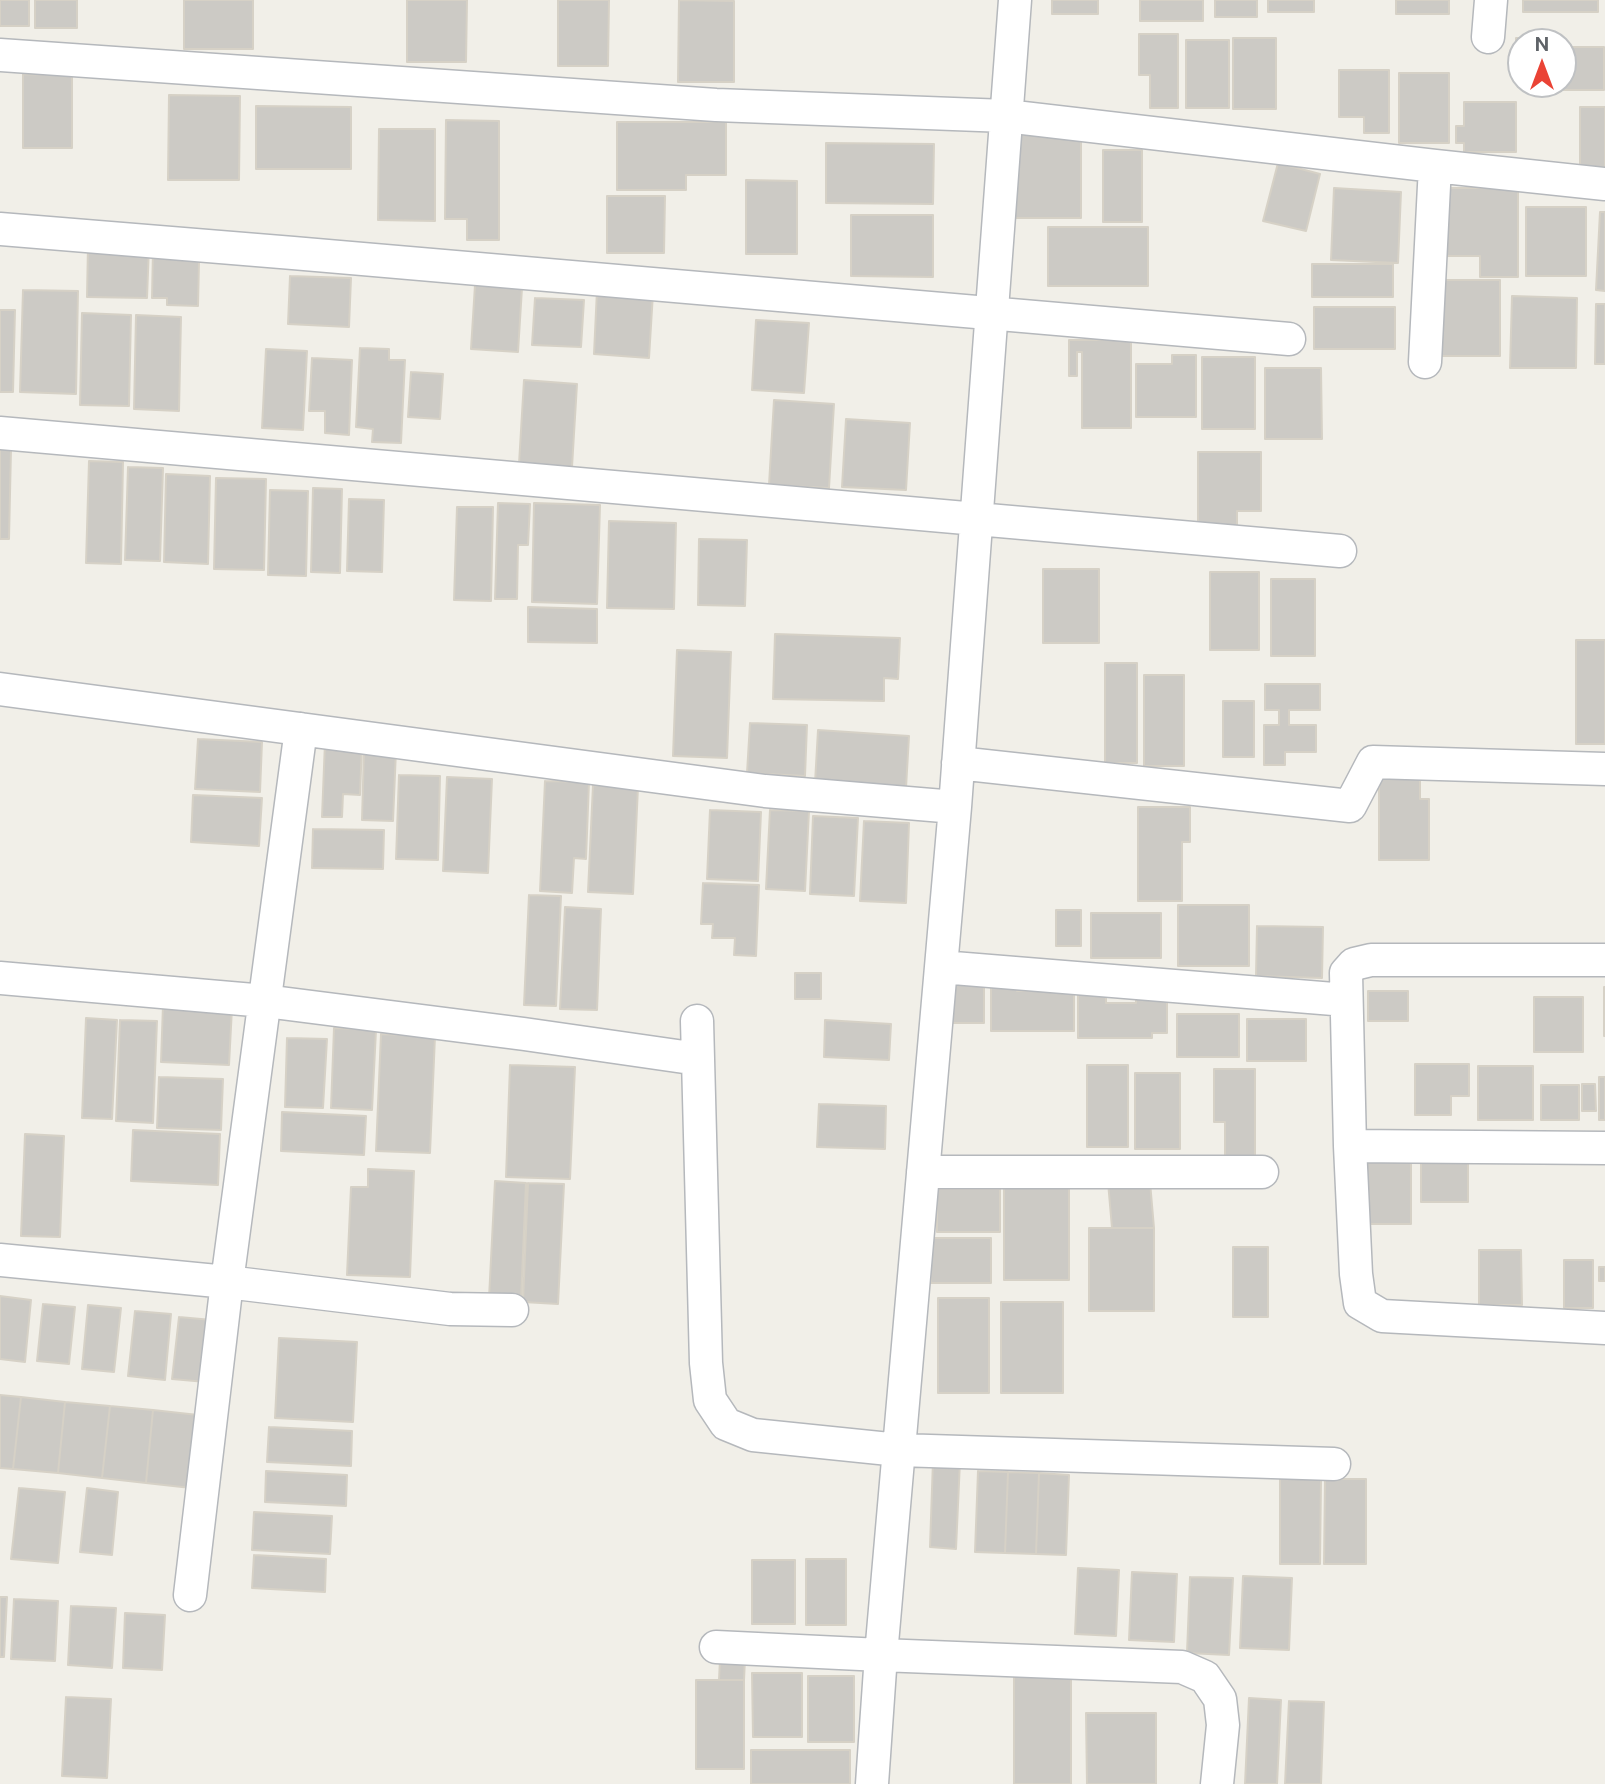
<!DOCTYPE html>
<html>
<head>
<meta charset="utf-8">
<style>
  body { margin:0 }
  #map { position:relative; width:1605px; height:1784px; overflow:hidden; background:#f1efe8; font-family:"Public Sans",sans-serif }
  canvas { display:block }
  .north { position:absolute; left:1507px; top:28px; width:70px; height:70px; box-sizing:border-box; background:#fff; border:2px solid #bfc1c3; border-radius:50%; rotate:0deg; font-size:19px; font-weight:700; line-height:28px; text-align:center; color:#5f6368 }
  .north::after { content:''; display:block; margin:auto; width:24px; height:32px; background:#ea4335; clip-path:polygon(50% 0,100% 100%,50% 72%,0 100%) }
</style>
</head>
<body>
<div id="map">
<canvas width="1605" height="1784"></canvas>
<div class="north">N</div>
</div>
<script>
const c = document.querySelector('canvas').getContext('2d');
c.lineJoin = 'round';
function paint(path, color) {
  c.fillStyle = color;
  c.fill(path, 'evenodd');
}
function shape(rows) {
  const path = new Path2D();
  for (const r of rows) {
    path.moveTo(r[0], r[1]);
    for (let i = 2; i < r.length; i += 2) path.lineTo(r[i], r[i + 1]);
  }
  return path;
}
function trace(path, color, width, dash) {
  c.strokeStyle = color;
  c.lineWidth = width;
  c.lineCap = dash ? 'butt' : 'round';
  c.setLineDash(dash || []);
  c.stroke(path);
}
const building = shape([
  [0,0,29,0,29,26,0,26,0,0],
  [35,0,77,0,77,28,35,28,35,0],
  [184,0,253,0,253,49,184,49,184,0],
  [407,0,467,0,466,62,407,62,407,0],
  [558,0,609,0,608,66,558,66,558,0],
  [679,0,734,1,734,82,678,82,679,0],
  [1052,0,1098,0,1098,14,1052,14,1052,0],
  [1140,0,1203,0,1203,21,1140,21,1140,0],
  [1215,0,1257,0,1257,17,1215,17,1215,0],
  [1268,0,1314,0,1314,12,1268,12,1268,0],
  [1396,0,1449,0,1449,14,1396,14,1396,0],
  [1523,0,1598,0,1598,12,1523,12,1523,0],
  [1139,34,1178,34,1178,108,1150,108,1150,75,1139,75,1139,34],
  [1233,38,1276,38,1276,109,1233,109,1233,38],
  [1516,38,1542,38,1542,42,1521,42,1521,71,1516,71,1516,38],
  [1186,40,1229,40,1229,108,1186,108,1186,40],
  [1563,47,1604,47,1604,90,1542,90,1542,84,1563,84,1563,47],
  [1339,70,1389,70,1389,133,1364,133,1364,117,1339,117,1339,70],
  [1399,73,1449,73,1449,143,1399,143,1399,73],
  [23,74,72,75,72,148,23,148,23,74],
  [169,95,240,96,239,180,168,180,169,95],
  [1464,102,1516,102,1516,152,1464,152,1464,143,1456,143,1456,126,1464,126,1464,102],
  [256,106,351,107,351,169,256,169,256,106],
  [1580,107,1605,107,1605,167,1580,167,1580,107],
  [446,120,499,121,499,240,467,240,467,219,445,219,446,120],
  [617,122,726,122,726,175,686,175,686,190,617,190,617,122],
  [379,129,435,129,435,221,378,220,379,129],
  [1012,135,1081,135,1081,218,1012,218,1012,135],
  [826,143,934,144,933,204,826,203,826,143],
  [1103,150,1142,150,1142,222,1103,222,1103,150],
  [1278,163,1320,174,1306,231,1263,221,1278,163],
  [746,180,797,181,797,254,746,254,746,180],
  [1334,188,1401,192,1398,263,1331,260,1334,188],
  [1445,188,1518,188,1518,277,1480,277,1480,256,1445,256,1445,188],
  [607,196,665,196,664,253,607,253,607,196],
  [1526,207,1586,207,1586,276,1526,276,1526,207],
  [1600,212,1605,212,1605,291,1596,290,1600,212],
  [851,215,933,215,933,277,851,276,851,215],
  [1048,227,1148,227,1148,286,1048,286,1048,227],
  [88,245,149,246,147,298,87,297,88,245],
  [153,249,179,249,179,260,199,261,198,306,167,305,167,298,152,298,153,249],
  [1312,264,1393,264,1393,297,1312,297,1312,264],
  [290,276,351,278,349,327,288,324,290,276],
  [1440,280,1500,280,1500,356,1440,356,1440,280],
  [475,285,522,288,518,352,471,349,475,285],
  [23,290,78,291,76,394,20,392,23,290],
  [597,290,653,293,649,358,594,354,597,290],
  [1512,296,1577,298,1576,368,1510,368,1512,296],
  [535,298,584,300,581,347,532,345,535,298],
  [1596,304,1605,304,1605,364,1595,364,1596,304],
  [1314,307,1395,307,1395,349,1314,349,1314,307],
  [0,310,15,310,13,392,0,392,0,310],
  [82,313,131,315,129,406,80,405,82,313],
  [136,315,181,317,179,411,134,409,136,315],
  [756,320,809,323,804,393,752,390,756,320],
  [1069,340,1131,340,1131,428,1082,428,1082,352,1077,352,1077,376,1069,376,1069,340],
  [360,348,389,349,389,360,405,360,401,443,372,442,373,429,356,427,360,348],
  [266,349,307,351,303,430,262,428,266,349],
  [1172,355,1196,355,1196,417,1136,417,1136,364,1172,364,1172,355],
  [1202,357,1255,357,1255,429,1202,429,1202,357],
  [312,358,352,360,349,435,325,433,325,411,309,411,312,358],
  [1265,368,1321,368,1322,439,1265,439,1265,368],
  [411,372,443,374,440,419,408,417,411,372],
  [524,380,577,384,572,467,519,464,524,380],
  [774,400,834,404,829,488,769,485,774,400],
  [846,419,910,423,906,490,842,487,846,419],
  [0,449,11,449,9,539,0,539,0,449],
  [1198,452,1261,452,1261,511,1237,511,1237,533,1198,533,1198,452],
  [89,461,123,462,121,564,86,563,89,461],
  [128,467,163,468,160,561,125,560,128,467],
  [166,474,210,476,208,564,164,562,166,474],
  [216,478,266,479,264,570,214,569,216,478],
  [313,488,342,489,340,573,311,572,313,488],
  [270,490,308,491,306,576,268,575,270,490],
  [349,499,384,500,382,572,347,571,349,499],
  [498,503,530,504,528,545,518,545,517,599,495,599,498,503],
  [534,503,600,505,597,604,532,602,534,503],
  [457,507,493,507,491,601,454,600,457,507],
  [609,521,676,523,674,609,607,608,609,521],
  [699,539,747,540,745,606,698,605,699,539],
  [1043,569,1099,569,1099,643,1043,643,1043,569],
  [1210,572,1259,572,1259,650,1210,650,1210,572],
  [1271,579,1315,579,1315,656,1271,656,1271,579],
  [528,607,597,609,597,643,528,642,528,607],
  [775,634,900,638,898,679,884,678,884,701,773,699,775,634],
  [1576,640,1605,640,1605,744,1576,744,1576,640],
  [677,650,731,652,727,758,673,756,677,650],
  [1105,663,1137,663,1137,763,1105,763,1105,663],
  [1144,675,1184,675,1184,766,1144,766,1144,675],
  [1265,684,1320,684,1320,710,1289,710,1289,725,1316,725,1316,752,1285,752,1285,765,1264,765,1264,725,1279,725,1279,710,1265,710,1265,684],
  [1223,701,1254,701,1254,757,1223,757,1223,701],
  [750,723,807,725,805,776,747,773,750,723],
  [818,730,909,736,906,788,815,783,818,730],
  [198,739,262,742,260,792,195,789,198,739],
  [325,742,362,744,360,795,343,794,342,817,322,817,325,742],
  [364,749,396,750,393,821,362,820,364,749],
  [399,775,440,776,438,860,396,859,399,775],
  [447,777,492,779,488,873,443,871,447,777],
  [1379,779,1420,779,1420,799,1429,799,1429,860,1379,860,1379,779],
  [545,781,589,782,586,859,574,858,572,893,540,891,545,781],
  [593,785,638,787,633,894,588,892,593,785],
  [193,795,262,798,259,846,191,842,193,795],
  [1138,807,1190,807,1190,842,1182,842,1182,901,1138,901,1138,807],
  [710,810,761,812,758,881,707,879,710,810],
  [770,810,809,811,805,891,766,889,770,810],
  [813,816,858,818,854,896,810,894,813,816],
  [864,821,909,823,906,903,860,901,864,821],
  [313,829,384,830,383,869,312,868,313,829],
  [703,883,759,885,756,956,734,955,735,938,712,938,713,924,701,924,703,883],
  [529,895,561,896,556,1006,524,1005,529,895],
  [1178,905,1249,905,1249,966,1178,966,1178,905],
  [565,907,601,909,597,1010,560,1009,565,907],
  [1056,910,1081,910,1081,946,1056,946,1056,910],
  [1091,913,1161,913,1161,958,1091,958,1091,913],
  [1257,926,1323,927,1322,978,1256,976,1257,926],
  [795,973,821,973,821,999,795,999,795,973],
  [949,973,984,973,984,1023,943,1023,949,973],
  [991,978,1017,978,1017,991,1049,991,1074,981,1074,1031,991,1031,991,978],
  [1604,987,1605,987,1605,1036,1604,1036,1604,987],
  [1078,990,1106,990,1106,1003,1136,1003,1136,991,1167,991,1167,1033,1152,1033,1152,1038,1078,1038,1078,990],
  [1368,991,1408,991,1408,1021,1368,1021,1368,991],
  [1534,997,1583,997,1583,1052,1534,1052,1534,997],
  [163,1005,232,1008,229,1065,161,1062,163,1005],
  [1177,1014,1239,1014,1239,1057,1177,1057,1177,1014],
  [86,1018,117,1020,112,1119,82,1118,86,1018],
  [1247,1019,1306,1019,1306,1061,1247,1061,1247,1019],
  [120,1020,157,1021,153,1123,116,1121,120,1020],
  [825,1020,891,1024,889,1060,824,1057,825,1020],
  [334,1028,376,1030,372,1110,331,1108,334,1028],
  [381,1034,435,1036,430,1153,376,1151,381,1034],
  [287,1038,327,1039,323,1108,285,1107,287,1038],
  [1415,1064,1469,1064,1469,1096,1451,1096,1451,1115,1415,1115,1415,1064],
  [510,1065,575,1067,570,1179,506,1177,510,1065],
  [1087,1065,1128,1065,1128,1147,1087,1147,1087,1065],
  [1478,1066,1533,1066,1533,1120,1478,1120,1478,1066],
  [1214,1069,1255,1069,1255,1159,1225,1159,1225,1122,1214,1122,1214,1069],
  [1135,1073,1180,1073,1180,1149,1135,1149,1135,1073],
  [159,1077,223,1079,221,1130,157,1128,159,1077],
  [1599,1077,1605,1077,1605,1120,1599,1120,1599,1077],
  [1582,1084,1595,1084,1596,1111,1582,1111,1582,1084],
  [1541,1085,1579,1085,1579,1120,1541,1120,1541,1085],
  [819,1104,886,1106,885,1149,817,1147,819,1104],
  [282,1112,366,1116,364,1155,281,1151,282,1112],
  [133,1130,220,1134,218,1185,131,1181,133,1130],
  [25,1134,64,1136,60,1237,21,1236,25,1134],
  [1356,1153,1411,1153,1411,1224,1356,1224,1356,1153],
  [1421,1157,1468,1157,1468,1202,1421,1202,1421,1157],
  [368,1169,414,1171,410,1277,347,1275,351,1187,368,1187,368,1169],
  [495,1181,526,1183,521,1300,489,1298,495,1181],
  [1108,1182,1150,1182,1154,1228,1112,1228,1108,1182],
  [528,1183,564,1184,558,1304,523,1302,528,1183],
  [1004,1187,1069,1187,1069,1280,1004,1280,1004,1187],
  [937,1189,1000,1189,1000,1232,937,1232,937,1189],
  [1089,1228,1154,1228,1154,1311,1089,1311,1089,1228],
  [931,1238,991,1238,991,1283,931,1283,931,1238],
  [1233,1247,1268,1247,1268,1317,1233,1317,1233,1247],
  [1479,1250,1521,1250,1522,1305,1479,1305,1479,1250],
  [1564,1260,1593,1260,1593,1308,1564,1308,1564,1260],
  [1599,1267,1605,1267,1605,1281,1599,1281,1599,1267],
  [0,1296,31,1300,25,1362,0,1359,0,1296],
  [938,1298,989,1298,989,1393,938,1393,938,1298],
  [1001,1302,1063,1302,1063,1393,1001,1393,1001,1302],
  [43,1304,75,1307,69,1364,37,1361,43,1304],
  [88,1305,121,1308,114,1372,82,1369,88,1305],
  [135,1311,171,1314,165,1380,128,1376,135,1311],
  [179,1317,212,1320,206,1382,172,1379,179,1317],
  [279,1338,357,1342,353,1422,275,1418,279,1338],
  [0,1395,21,1397,13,1469,0,1468,0,1395],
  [21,1397,65,1402,58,1473,13,1469,21,1397],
  [65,1402,110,1406,102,1478,58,1473,65,1402],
  [110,1406,153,1410,146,1483,102,1478,110,1406],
  [153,1410,198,1415,191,1488,146,1483,153,1410],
  [269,1427,352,1431,351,1466,267,1462,269,1427],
  [933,1460,960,1461,956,1549,930,1547,933,1460],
  [266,1471,347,1475,346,1506,265,1502,266,1471],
  [978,1471,1008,1472,1005,1553,975,1552,978,1471],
  [1008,1472,1039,1473,1036,1554,1005,1553,1008,1472],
  [1039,1473,1069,1475,1066,1555,1036,1554,1039,1473],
  [1280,1479,1321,1479,1320,1564,1280,1564,1280,1479],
  [1325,1479,1366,1479,1366,1564,1324,1564,1325,1479],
  [19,1488,65,1492,58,1563,11,1559,19,1488],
  [87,1488,118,1492,112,1555,80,1552,87,1488],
  [254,1512,332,1516,330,1554,252,1550,254,1512],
  [254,1555,326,1559,325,1592,252,1588,254,1555],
  [806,1559,846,1559,846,1625,806,1625,806,1559],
  [752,1560,795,1560,795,1624,752,1624,752,1560],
  [1078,1568,1119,1570,1116,1636,1075,1634,1078,1568],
  [1132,1572,1177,1574,1174,1642,1129,1640,1132,1572],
  [1243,1576,1292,1578,1289,1650,1240,1648,1243,1576],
  [1190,1577,1233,1578,1229,1655,1187,1653,1190,1577],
  [0,1597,7,1597,4,1657,0,1657,0,1597],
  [14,1599,58,1601,55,1661,11,1659,14,1599],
  [71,1606,116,1608,112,1668,68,1665,71,1606],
  [125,1613,165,1615,162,1670,123,1668,125,1613],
  [720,1659,745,1659,744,1680,719,1680,720,1659],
  [752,1673,802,1673,802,1737,753,1737,752,1673],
  [1014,1673,1071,1673,1071,1784,1014,1784,1014,1673],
  [808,1676,854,1676,854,1742,808,1742,808,1676],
  [696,1680,744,1680,744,1769,696,1769,696,1680],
  [66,1697,111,1699,107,1778,62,1776,66,1697],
  [1249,1698,1281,1700,1277,1784,1245,1784,1249,1698],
  [1289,1701,1324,1702,1321,1784,1285,1784,1289,1701],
  [1086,1713,1156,1713,1156,1784,1087,1784,1086,1713],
  [751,1750,850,1750,850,1784,751,1784,751,1750]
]);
paint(building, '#cccac5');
trace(building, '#d6d1c6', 2);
const street = shape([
  [1015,0,955,807,941,967,1346,1000],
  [1488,37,1491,0],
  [0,55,716,105,1006,116,1435,166,1605,184],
  [0,229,293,253,1289,339],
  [1425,362,1435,166],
  [0,433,1340,551],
  [0,689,765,791,955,807],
  [958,763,1350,806,1373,762,1605,769],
  [1605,960,1371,960,1354,964,1346,973,1350,1146,1356,1274,1360,1303,1382,1316,1605,1328],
  [0,978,265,1001,524,1034,698,1059],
  [697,1021,706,1363,710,1400,726,1424,753,1435,899,1450,1334,1464],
  [1350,1146,1605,1148],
  [923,1172,1262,1172],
  [0,1260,227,1282,450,1309,512,1310],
  [190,1595,227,1282,301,729],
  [716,1647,881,1655,941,967],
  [872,1784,881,1655,1182,1667,1205,1677,1220,1699,1223,1725,1217,1784]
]);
trace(street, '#b5b8bc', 35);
trace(street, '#fff', 32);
</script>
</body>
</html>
